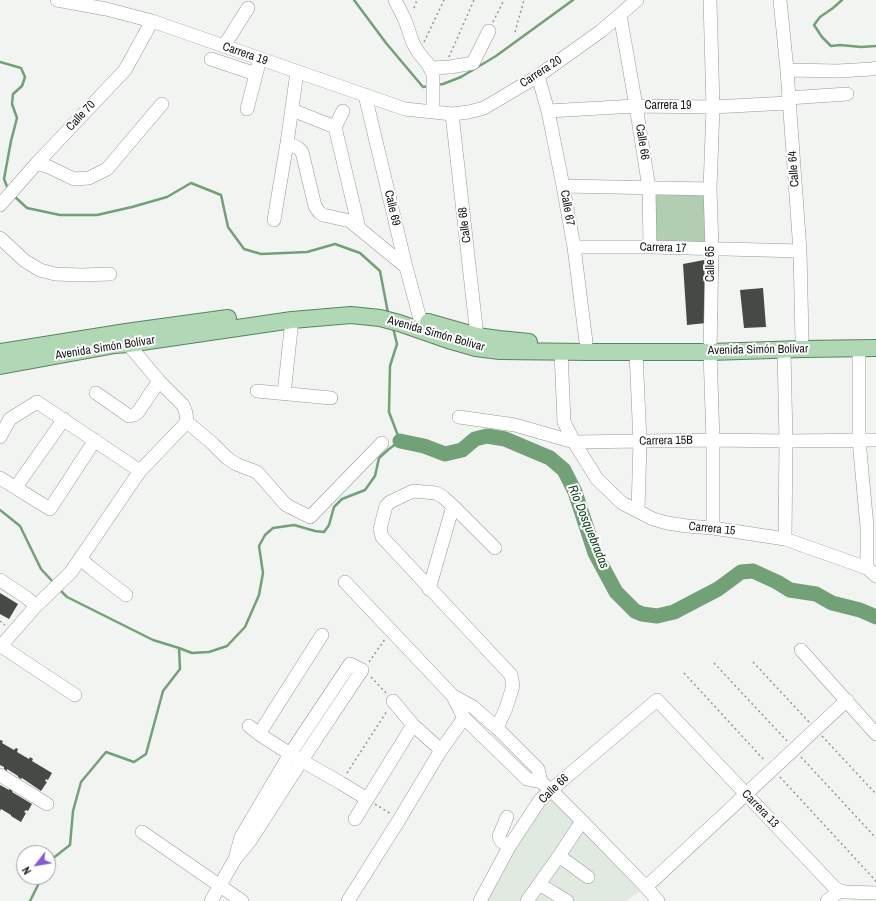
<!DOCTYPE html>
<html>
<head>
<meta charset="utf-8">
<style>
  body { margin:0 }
  #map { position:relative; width:876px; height:901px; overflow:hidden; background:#f1f4f1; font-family:"Archivo Narrow",sans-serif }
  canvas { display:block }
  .north { position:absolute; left:16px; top:845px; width:40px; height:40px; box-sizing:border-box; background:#fff; border:1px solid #a1a1a1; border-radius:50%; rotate:239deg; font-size:11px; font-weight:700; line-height:16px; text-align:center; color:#141515 }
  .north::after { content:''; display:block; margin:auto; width:14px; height:18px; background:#875dd7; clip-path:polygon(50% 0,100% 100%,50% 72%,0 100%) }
</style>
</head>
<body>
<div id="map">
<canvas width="876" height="901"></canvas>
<div class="north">N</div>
</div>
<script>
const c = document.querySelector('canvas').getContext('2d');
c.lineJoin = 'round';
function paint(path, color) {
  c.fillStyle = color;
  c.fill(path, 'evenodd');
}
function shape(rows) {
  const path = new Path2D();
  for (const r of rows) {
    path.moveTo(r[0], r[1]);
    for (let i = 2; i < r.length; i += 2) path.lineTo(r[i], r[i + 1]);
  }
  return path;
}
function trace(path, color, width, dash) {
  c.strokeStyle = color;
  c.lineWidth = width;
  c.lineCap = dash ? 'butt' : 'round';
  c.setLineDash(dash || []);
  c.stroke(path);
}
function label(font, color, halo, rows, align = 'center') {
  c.font = font + ' "Archivo Narrow",sans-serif';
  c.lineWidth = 4;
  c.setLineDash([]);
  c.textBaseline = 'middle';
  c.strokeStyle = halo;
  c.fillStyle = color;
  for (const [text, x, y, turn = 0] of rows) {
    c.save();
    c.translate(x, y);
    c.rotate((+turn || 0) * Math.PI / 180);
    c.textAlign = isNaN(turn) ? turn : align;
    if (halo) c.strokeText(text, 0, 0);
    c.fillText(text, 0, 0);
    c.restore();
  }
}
paint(shape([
  [551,790,646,887,626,901,480,901]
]), '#e1eae1');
paint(shape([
  [649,188,710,189,712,249,650,247]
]), '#b1ceb2');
trace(shape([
  [354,0,386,43,423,87,429,86],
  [842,0,833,8,820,17,814,25,822,37,831,46,840,45,861,47,876,46],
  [0,62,21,68,25,77,22,86,13,94,12,104,17,118,11,141,4,179,8,189],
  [436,85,443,84,461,77,496,56,573,0],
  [14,196,27,208,60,215,97,215,132,207,167,197,191,183,221,195,228,227,244,249,261,254,307,252,335,244,360,253,380,271,388,313],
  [0,510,20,526,41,569,54,583],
  [60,590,67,597,153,640,179,648,192,653,209,652,227,646,245,627,259,595,263,573,259,546,265,535,273,528,294,525,315,531,324,532,329,525,334,507,342,499,365,490,375,476,379,458,389,449,400,441,389,412,390,366,397,344,393,328],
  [48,867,52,859,70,845,73,811,81,782,106,752,134,762,146,754,163,691,180,669,179,648],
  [30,901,42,877]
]), '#73a177', 2.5);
trace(shape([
  [400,441,424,446,445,454,462,450,475,439,487,436,505,439,550,458,564,470,575,492,595,553,616,592,635,611,642,614,657,616,674,612,718,589,741,572,753,571,777,582,790,590,816,594,832,603,860,610,876,617]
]), '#73a177', 15);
paint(shape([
  [704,260,706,323,687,325,683,264],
  [763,288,766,327,744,328,740,290],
  [0,593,18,604,9,619,0,614],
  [0,740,3,741,2,743,14,750,16,748,18,749,17,752,29,759,30,757,33,759,32,761,52,773,48,780,46,779,45,781,47,782,41,791,22,778,21,779,18,777,18,776,7,769,7,771,4,769,4,767,0,765],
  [0,785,9,790,10,788,13,790,12,792,32,804,28,811,26,810,24,812,26,813,21,822,11,816,11,815,1,809,0,811]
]), '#474947');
const minor = shape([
  [57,0,106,9,152,21,405,109,452,114,469,112,484,108,538,76,601,31,637,0],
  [395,0,405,20,413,43,418,52,428,64,433,74,433,105,432,112],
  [710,0,713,107,710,189,712,249,710,352,713,440,713,528],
  [780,0,787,70,800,251,802,339],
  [620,15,636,106,649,188,650,247],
  [224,46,248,8],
  [211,59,256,74],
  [430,68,450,67,473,63,489,31],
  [787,70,838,71,872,69,876,68],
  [538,76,548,111,563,186,574,247,586,342],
  [365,95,406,267,420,319],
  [788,98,847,94],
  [247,109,260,59],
  [292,110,335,127],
  [343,111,335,127,359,228],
  [548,111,636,106,713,107,788,103],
  [452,114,477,336],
  [287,143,298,148,302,152,315,206,319,212,323,215,350,221,406,267],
  [37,163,49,167,74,179,89,178,107,169,162,104],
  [563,186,710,189],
  [0,205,37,163,125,70,152,21],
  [274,220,287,143,297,72],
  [0,238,25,261,40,270,55,274,81,275,110,274],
  [574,247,650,247,800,251],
  [128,344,159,381,183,405,186,413,187,422,213,444,227,458,236,464,257,472,286,505,310,517,382,443],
  [859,348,859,440,867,527,867,568],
  [784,350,786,441,785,539],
  [561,351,564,422,574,442,597,479,622,503,653,519,667,523,687,526,713,528,785,539,867,568,876,576],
  [636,352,640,442,638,511],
  [257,391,331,398],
  [96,393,129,416,134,415,138,412,159,381],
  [284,394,292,320],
  [459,417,515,425,574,442,713,440,786,441,876,440],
  [0,437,10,419,37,402,140,471],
  [0,478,50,509,95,440],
  [16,487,64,419],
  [495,548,453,506,443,497,436,493,413,491,390,502,386,506,380,529,382,537,511,675,513,686,506,708,497,728],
  [80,558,91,568,126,595],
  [0,580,27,598,36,606],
  [345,582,453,696,464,718,527,779,541,782,551,790,582,821,646,887,658,901],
  [429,589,453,506],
  [1,646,75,695],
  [0,647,36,606,71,572,140,471,187,422],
  [801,650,876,734],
  [453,696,473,707,497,728,538,769,541,782],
  [393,701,413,725,441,750],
  [249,726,259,734,290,754,341,783,367,799],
  [259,734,322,635],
  [0,775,47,804],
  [507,817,499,836,501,841,509,847],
  [355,819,413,725],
  [142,832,242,901],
  [559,856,588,877],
  [539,884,567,901],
  [646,887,847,700],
  [211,901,235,859,250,841,302,760,362,670,350,664,290,754,241,837,235,859],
  [348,901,399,820,441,750,464,718],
  [480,901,509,847,540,800,551,790,657,700,834,887,840,891,846,892,876,893],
  [527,901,559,856,582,821],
  [827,901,840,891]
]);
const major = shape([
  [428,322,477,336,499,339,529,342],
  [0,352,126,332,228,318],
  [0,366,115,345,128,344,292,320,351,315,380,318,399,323,448,340,476,348,500,351,588,352,710,352,802,349,876,348]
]);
trace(minor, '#979a97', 14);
trace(major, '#58835c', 18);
trace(shape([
  [414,8,417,0],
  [493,22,504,0],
  [515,32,524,0],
  [424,42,444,0],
  [449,57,474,0],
  [0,621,5,625],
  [369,662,385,639],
  [753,662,809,722],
  [714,663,787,741],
  [684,673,765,761],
  [371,677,386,693],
  [822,736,876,794],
  [801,757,876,838],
  [347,773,387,711],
  [780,777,875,880,876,882],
  [375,804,391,814]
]), '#949694', 1.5, [2, 3]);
trace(minor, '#fff', 13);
trace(major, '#b1d8b5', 16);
label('12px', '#141515', '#fff', [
  ["Carrera 19",245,54,19],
  ["Carrera 20",541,72,-33],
  ["Carrera 19",668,106],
  ["Calle 70",81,116,-47],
  ["Calle 66",642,142,81],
  ["Calle 64",794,169,-94],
  ["Calle 69",392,208,77],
  ["Calle 67",567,208,80],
  ["Calle 68",465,225,-97],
  ["Carrera 17",663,248,2],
  ["Calle 65",711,264,-90],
  ["Avenida Simón Bolívar",436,334,16],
  ["Avenida Simón Bolívar",105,348,-9],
  ["Avenida Simón Bolívar",758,350,-1],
  ["Carrera 15B",666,441,-1],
  ["Carrera 15",712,529,6],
  ["Calle 66",554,789,-44],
  ["Carrera 13",760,809,46]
]);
label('italic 13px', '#093e14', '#fff', [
  ["Río Dosquebradas",588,527,68]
]);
</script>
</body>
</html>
